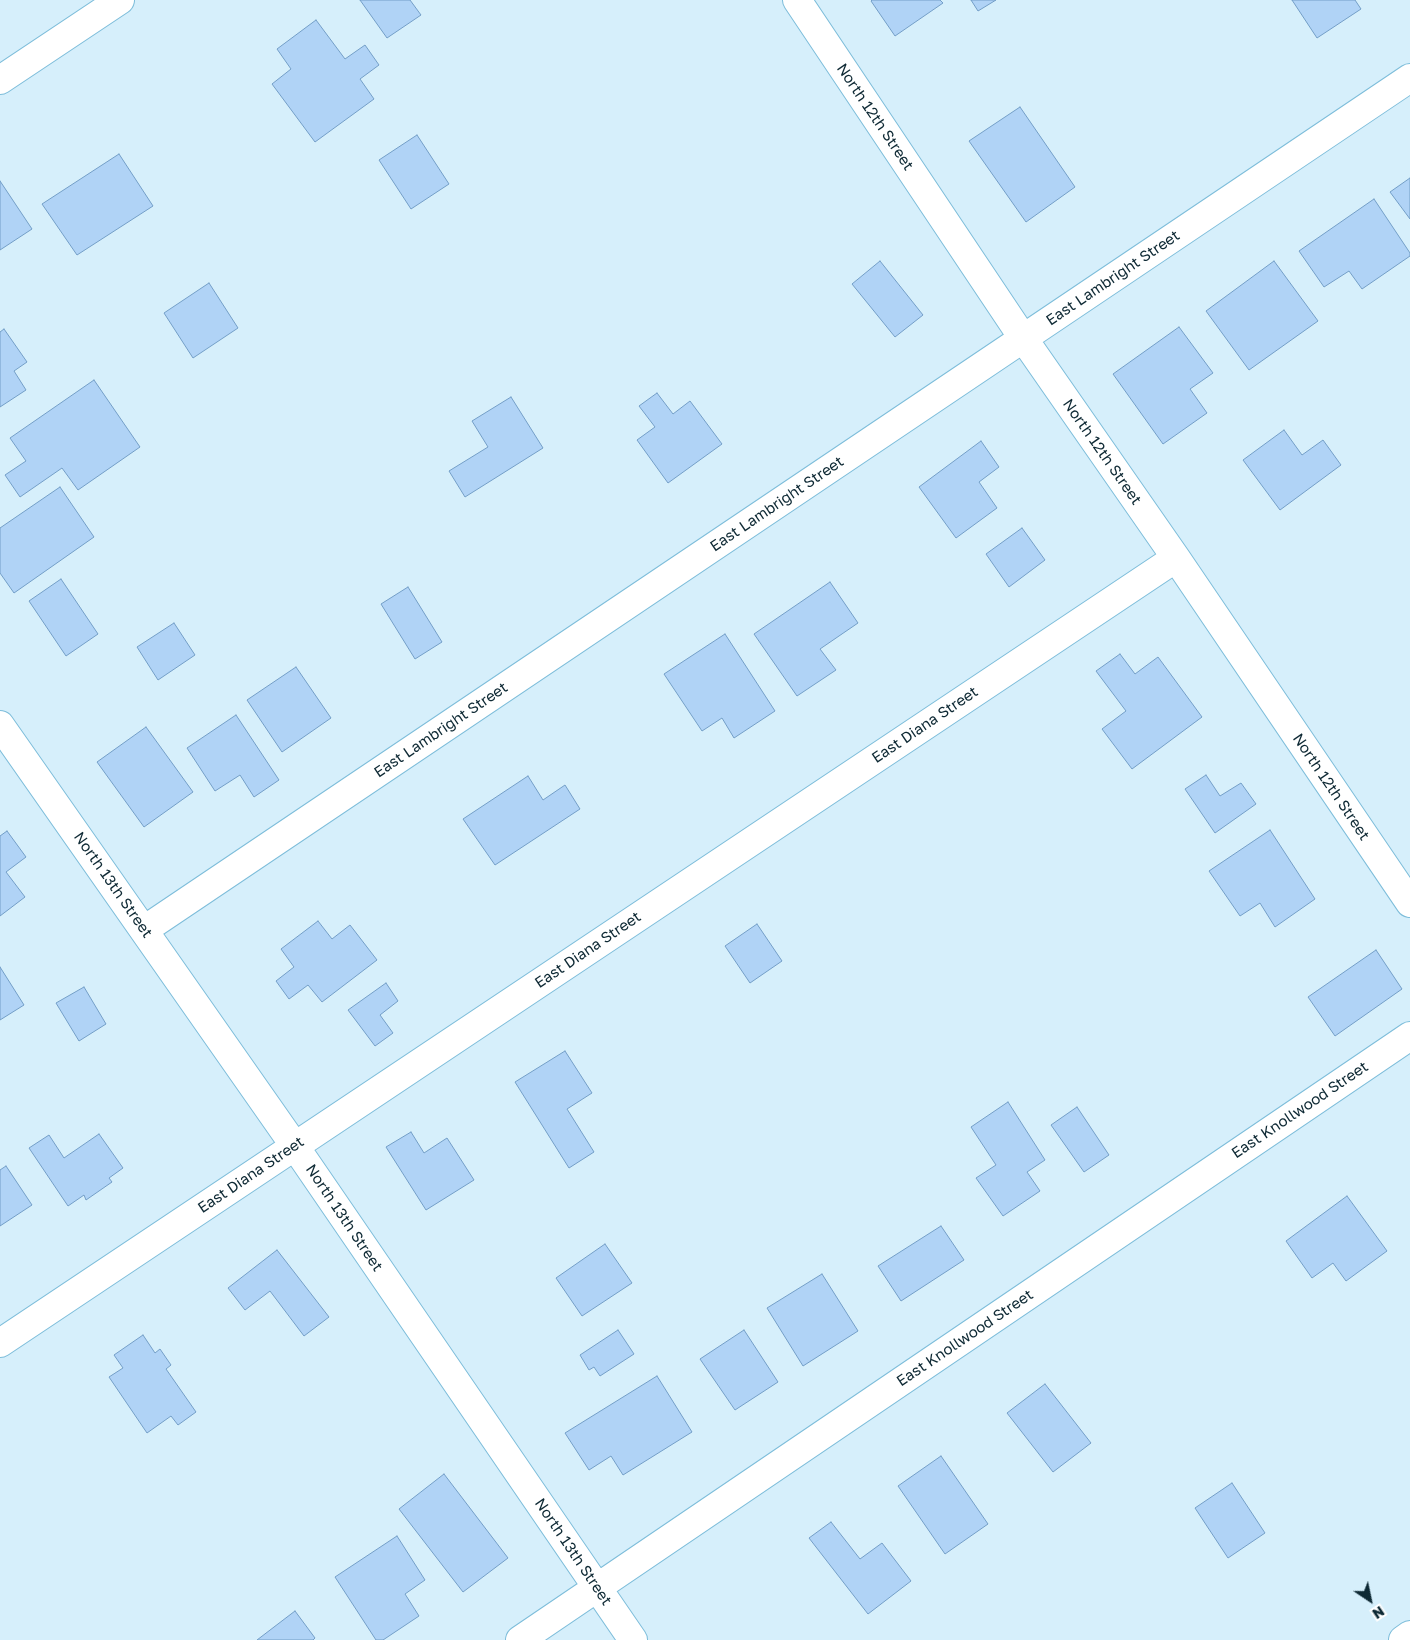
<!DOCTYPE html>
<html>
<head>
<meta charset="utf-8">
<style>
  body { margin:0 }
  #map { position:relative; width:1410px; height:1640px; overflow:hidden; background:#d6effb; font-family:"Golos Text",sans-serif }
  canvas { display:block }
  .north { position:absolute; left:1345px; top:1575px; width:50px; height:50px; -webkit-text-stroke:4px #fff; paint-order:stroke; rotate:146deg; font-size:14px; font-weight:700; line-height:20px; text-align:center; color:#0e2934 }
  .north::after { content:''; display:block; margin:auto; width:18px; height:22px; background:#0e2934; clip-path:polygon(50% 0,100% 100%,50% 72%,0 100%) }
</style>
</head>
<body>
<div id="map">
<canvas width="1410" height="1640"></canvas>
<div class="north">N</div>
</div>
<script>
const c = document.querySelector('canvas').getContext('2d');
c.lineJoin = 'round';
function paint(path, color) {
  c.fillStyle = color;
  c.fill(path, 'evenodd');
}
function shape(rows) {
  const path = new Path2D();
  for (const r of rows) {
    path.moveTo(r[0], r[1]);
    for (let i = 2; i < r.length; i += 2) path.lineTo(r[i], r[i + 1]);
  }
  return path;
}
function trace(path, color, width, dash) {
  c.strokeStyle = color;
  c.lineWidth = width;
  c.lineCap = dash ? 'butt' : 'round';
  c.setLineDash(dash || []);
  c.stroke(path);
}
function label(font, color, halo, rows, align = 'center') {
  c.font = font + ' "Golos Text",sans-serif';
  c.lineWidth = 4;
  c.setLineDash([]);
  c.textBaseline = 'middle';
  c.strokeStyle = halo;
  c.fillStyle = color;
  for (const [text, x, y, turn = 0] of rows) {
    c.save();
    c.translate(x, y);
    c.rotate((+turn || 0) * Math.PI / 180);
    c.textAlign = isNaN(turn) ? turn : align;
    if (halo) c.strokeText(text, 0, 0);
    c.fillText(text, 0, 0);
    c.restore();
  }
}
const building = shape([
  [360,0,410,0,421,15,387,38,360,0],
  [872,0,940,0,943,3,895,36,871,1,872,0],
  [971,0,996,0,978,11,971,0],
  [1292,0,1355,0,1361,9,1317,38,1292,0],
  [316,20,345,59,365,45,379,65,360,79,374,99,315,142,272,84,291,69,277,49,316,20],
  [1020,107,1075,187,1026,222,969,141,1020,107],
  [417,135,449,184,411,209,379,160,417,135],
  [119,154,153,206,77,255,42,204,119,154],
  [1410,178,1410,219,1390,192,1410,178],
  [0,181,32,229,0,250,0,181],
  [1374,199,1410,253,1410,256,1362,289,1349,271,1324,287,1299,251,1374,199],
  [880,261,923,315,895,337,852,284,880,261],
  [1274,261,1318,321,1249,370,1206,311,1274,261],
  [209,283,238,328,193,358,164,313,209,283],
  [1179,327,1213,373,1190,389,1207,413,1163,444,1113,374,1179,327],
  [4,329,27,362,14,371,26,390,0,407,0,332,4,329],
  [94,380,140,447,78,490,62,468,20,497,5,475,26,461,10,438,94,380],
  [657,393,673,414,690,401,722,444,668,483,637,440,655,427,639,406,657,393],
  [511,397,543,448,465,497,449,471,488,447,472,421,511,397],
  [1284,430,1302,455,1323,440,1341,465,1280,510,1243,460,1284,430],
  [981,441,999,467,979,482,997,508,956,538,919,487,981,441],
  [60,487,94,537,14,593,0,573,0,528,60,487],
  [1022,528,1045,560,1009,587,986,554,1022,528],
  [61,579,98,634,66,656,29,601,61,579],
  [830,582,858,623,820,649,836,670,797,696,754,634,830,582],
  [408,587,442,642,415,659,381,604,408,587],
  [174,623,195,655,158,680,137,647,174,623],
  [725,634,775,711,734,738,722,718,702,731,664,674,725,634],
  [1120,654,1135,674,1158,657,1202,717,1132,769,1102,729,1126,711,1096,671,1120,654],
  [296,667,331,718,282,752,247,700,296,667],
  [236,715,279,780,254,797,240,775,215,791,187,748,236,715],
  [146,727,193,792,144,827,97,762,146,727],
  [1206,775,1220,796,1241,783,1256,804,1215,833,1185,789,1206,775],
  [528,776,543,800,565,785,580,809,495,865,463,819,528,776],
  [1270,830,1315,899,1275,927,1260,903,1240,916,1209,871,1270,830],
  [7,831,26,857,6,872,25,897,0,916,0,836,7,831],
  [318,921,332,939,350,925,377,960,322,1002,308,985,289,999,276,981,294,967,281,949,318,921],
  [757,924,782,961,750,983,725,946,757,924],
  [1376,950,1402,989,1335,1036,1308,997,1376,950],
  [0,967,24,1005,0,1020,0,967],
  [386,983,398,1001,380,1015,393,1033,375,1046,348,1010,386,983],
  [84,987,106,1024,79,1041,56,1003,84,987],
  [565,1051,592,1093,567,1109,594,1152,569,1168,515,1082,565,1051],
  [1008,1102,1045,1160,1027,1172,1040,1191,1003,1216,976,1178,996,1165,971,1127,1008,1102],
  [1077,1107,1109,1155,1084,1172,1051,1125,1077,1107],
  [411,1132,424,1153,447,1138,474,1180,426,1210,386,1147,411,1132],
  [99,1134,123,1168,109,1178,112,1182,86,1200,84,1195,68,1206,29,1148,49,1135,64,1158,99,1134],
  [6,1166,32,1205,0,1226,0,1170,6,1166],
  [1347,1196,1387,1251,1346,1281,1333,1263,1312,1278,1286,1241,1347,1196],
  [941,1226,964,1260,901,1301,878,1266,941,1226],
  [605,1244,632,1283,582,1316,556,1278,605,1244],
  [277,1250,329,1317,304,1336,270,1291,245,1310,228,1288,277,1250],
  [822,1274,858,1331,803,1366,767,1308,822,1274],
  [618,1330,634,1354,600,1376,594,1367,589,1370,580,1355,618,1330],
  [744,1330,778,1382,735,1410,700,1359,744,1330],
  [143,1335,155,1353,160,1349,171,1365,166,1369,196,1412,178,1425,171,1416,147,1433,109,1377,123,1368,114,1355,143,1335],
  [657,1376,692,1432,623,1475,611,1456,589,1470,565,1433,657,1376],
  [1045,1384,1091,1443,1053,1472,1007,1413,1045,1384],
  [941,1456,988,1524,945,1554,898,1486,941,1456],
  [444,1474,508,1558,463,1592,399,1509,444,1474],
  [1232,1483,1265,1533,1228,1558,1195,1508,1232,1483],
  [831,1522,860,1559,882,1543,911,1581,868,1614,809,1538,831,1522],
  [397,1536,425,1580,405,1594,419,1616,383,1640,376,1640,335,1577,397,1536],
  [295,1611,315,1638,313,1640,257,1640,295,1611]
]);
paint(building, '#b0d3f6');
trace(building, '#739ec7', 1);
const street = shape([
  [797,0,1023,338,1176,558,1410,903],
  [0,80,120,0],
  [0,725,294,1145,633,1640],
  [144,930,1410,78],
  [0,1343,1176,558],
  [520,1640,1410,1036],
  [1403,1640,1410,1635]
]);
trace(street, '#7dbdda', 30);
trace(street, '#fff', 28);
label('15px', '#0e2934', '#fff', [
  ["North 12th Street",875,117,56],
  ["East Lambright Street",1113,278,-34],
  ["North 12th Street",1102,452,55],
  ["East Lambright Street",777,504,-34],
  ["East Diana Street",925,725,-34],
  ["East Lambright Street",441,730,-34],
  ["North 12th Street",1331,787,56],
  ["North 13th Street",113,885,55],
  ["East Diana Street",588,950,-34],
  ["East Knollwood Street",1300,1110,-34],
  ["East Diana Street",251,1175,-34],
  ["North 13th Street",344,1218,56],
  ["East Knollwood Street",965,1338,-34],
  ["North 13th Street",573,1552,56]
]);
</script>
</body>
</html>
